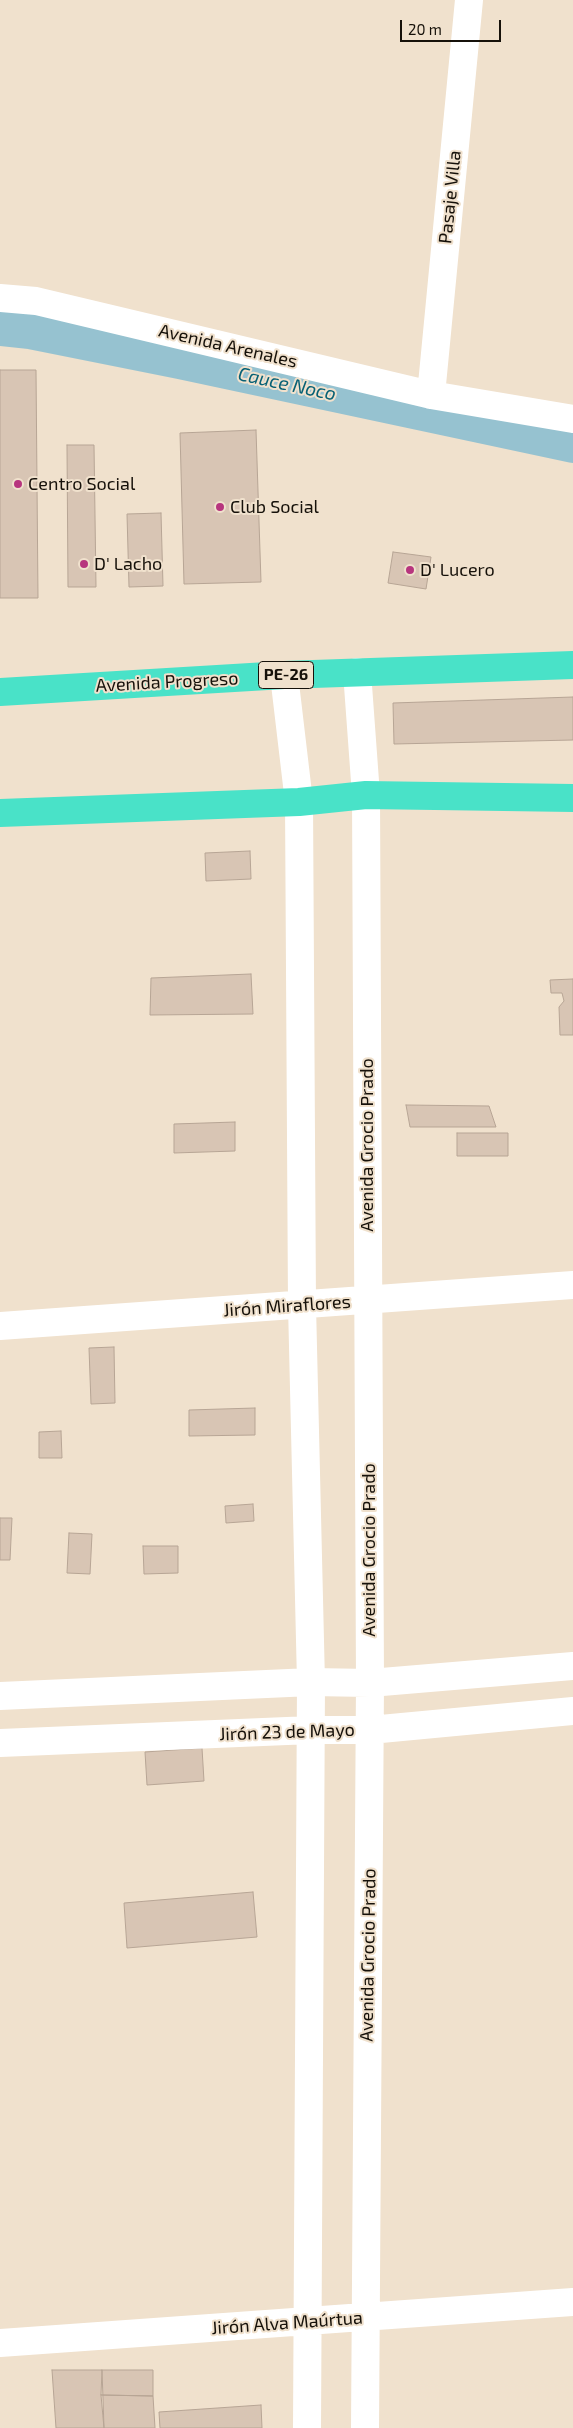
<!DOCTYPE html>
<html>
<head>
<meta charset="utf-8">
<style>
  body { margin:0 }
  #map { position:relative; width:573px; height:2428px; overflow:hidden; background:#f0e1cd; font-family:"Exo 2",sans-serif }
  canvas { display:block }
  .scale { position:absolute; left:400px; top:20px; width:101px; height:22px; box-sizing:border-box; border:2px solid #16110a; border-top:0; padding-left:6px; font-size:15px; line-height:18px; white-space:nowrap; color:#16110a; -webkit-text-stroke:4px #f0e1cd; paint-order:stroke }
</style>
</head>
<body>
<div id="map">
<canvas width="573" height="2428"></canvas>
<div class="scale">20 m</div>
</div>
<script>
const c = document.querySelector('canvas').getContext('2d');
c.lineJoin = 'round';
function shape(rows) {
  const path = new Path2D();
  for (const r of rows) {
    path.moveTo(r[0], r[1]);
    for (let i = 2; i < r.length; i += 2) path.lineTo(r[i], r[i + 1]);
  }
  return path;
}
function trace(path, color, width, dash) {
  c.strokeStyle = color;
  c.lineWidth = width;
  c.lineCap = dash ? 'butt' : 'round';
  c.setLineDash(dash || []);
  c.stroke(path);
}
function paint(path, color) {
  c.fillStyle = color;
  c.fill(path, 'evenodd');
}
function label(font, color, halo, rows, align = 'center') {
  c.font = font + ' "Exo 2",sans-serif';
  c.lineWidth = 4;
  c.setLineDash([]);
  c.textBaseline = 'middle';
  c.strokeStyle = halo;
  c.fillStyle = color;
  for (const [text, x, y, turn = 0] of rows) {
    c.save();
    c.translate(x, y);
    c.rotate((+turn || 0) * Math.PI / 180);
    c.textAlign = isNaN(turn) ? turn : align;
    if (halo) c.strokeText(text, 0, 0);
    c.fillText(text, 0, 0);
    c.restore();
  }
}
trace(shape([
  [0,328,30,331,180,361,573,445]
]), '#96c2d0', 36);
const building = shape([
  [0,370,36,370,38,598,0,598,0,370],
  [256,430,261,582,184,584,180,433,256,430],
  [67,445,94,445,96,587,68,587,67,445],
  [161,513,163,586,129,587,127,514,161,513],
  [393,552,431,557,426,589,388,583,393,552],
  [573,697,573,740,394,744,393,703,573,697],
  [250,851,251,879,206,881,205,853,250,851],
  [251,974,253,1014,150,1015,151,978,251,974],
  [573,979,573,1035,560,1035,559,1007,564,1001,562,993,551,993,550,980,573,979],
  [406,1105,489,1106,496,1127,410,1127,406,1105],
  [235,1122,235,1151,174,1153,174,1124,235,1122],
  [457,1133,508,1133,508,1156,457,1156,457,1133],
  [114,1347,115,1403,91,1404,89,1348,114,1347],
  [255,1408,255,1435,189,1436,189,1410,255,1408],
  [61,1431,62,1458,39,1458,39,1432,61,1431],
  [253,1504,254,1521,226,1523,225,1506,253,1504],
  [0,1518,12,1518,10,1560,0,1560,0,1518],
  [69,1533,92,1534,90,1574,67,1573,69,1533],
  [143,1546,178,1546,178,1573,144,1574,143,1546],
  [202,1748,204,1781,147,1785,145,1752,202,1748],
  [253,1892,257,1937,127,1948,124,1903,253,1892],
  [52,2370,102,2370,104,2428,56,2428,52,2370],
  [102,2370,153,2370,153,2396,101,2395,102,2370],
  [101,2395,153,2396,155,2428,104,2428,101,2395],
  [261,2405,262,2428,160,2428,159,2412,261,2405]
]);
paint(building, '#d8c5b4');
trace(building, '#b7a595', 1);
trace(shape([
  [0,298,36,301,431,395,573,419],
  [431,395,469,0],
  [357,672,366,795,370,1683,365,2428],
  [284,675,299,802,302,1305,311,1682,307,2428],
  [0,1326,573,1285],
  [0,1696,311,1682,370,1683,573,1666],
  [0,1743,311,1730,370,1730,573,1711],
  [0,2343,573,2302]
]), '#fff', 28);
trace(shape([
  [0,692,284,675,573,665],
  [0,813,299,802,366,795,573,798]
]), '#49e2c8', 28);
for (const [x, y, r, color] of [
  [18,484,5,"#b7357e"],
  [220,507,5,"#b7357e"],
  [84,564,5,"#b7357e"],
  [410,570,5,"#b7357e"]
]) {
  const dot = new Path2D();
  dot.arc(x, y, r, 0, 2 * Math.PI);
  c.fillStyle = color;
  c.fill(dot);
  trace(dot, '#f0e1cd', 2);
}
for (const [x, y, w] of [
  [286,675,55]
]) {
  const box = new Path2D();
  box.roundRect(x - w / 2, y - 13.5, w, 27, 4);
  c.fillStyle = '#f0e1cd';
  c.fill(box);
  trace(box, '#16110a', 1);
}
label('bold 16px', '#16110a', null, [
  ["PE-26",286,675]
]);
label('18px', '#16110a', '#f0e1cd', [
  ["Pasaje Villa",450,197,-84],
  ["Avenida Arenales",228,346,13],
  ["Avenida Progreso",167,682,-3],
  ["Avenida Grocio Prado",367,1145,-90],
  ["Jirón Miraflores",287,1306,-4],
  ["Avenida Grocio Prado",369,1550,-90],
  ["Jirón 23 de Mayo",287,1732,-2],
  ["Avenida Grocio Prado",368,1955,-89],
  ["Jirón Alva Maúrtua",287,2323,-4]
]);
label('18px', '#16110a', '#f0e1cd', [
  ["Centro Social",28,484],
  ["Club Social",230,507],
  ["D' Lacho",94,564],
  ["D' Lucero",420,570]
], 'left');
label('italic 19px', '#086175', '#f0e1cd', [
  ["Cauce Noco",287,384,12]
]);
</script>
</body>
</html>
